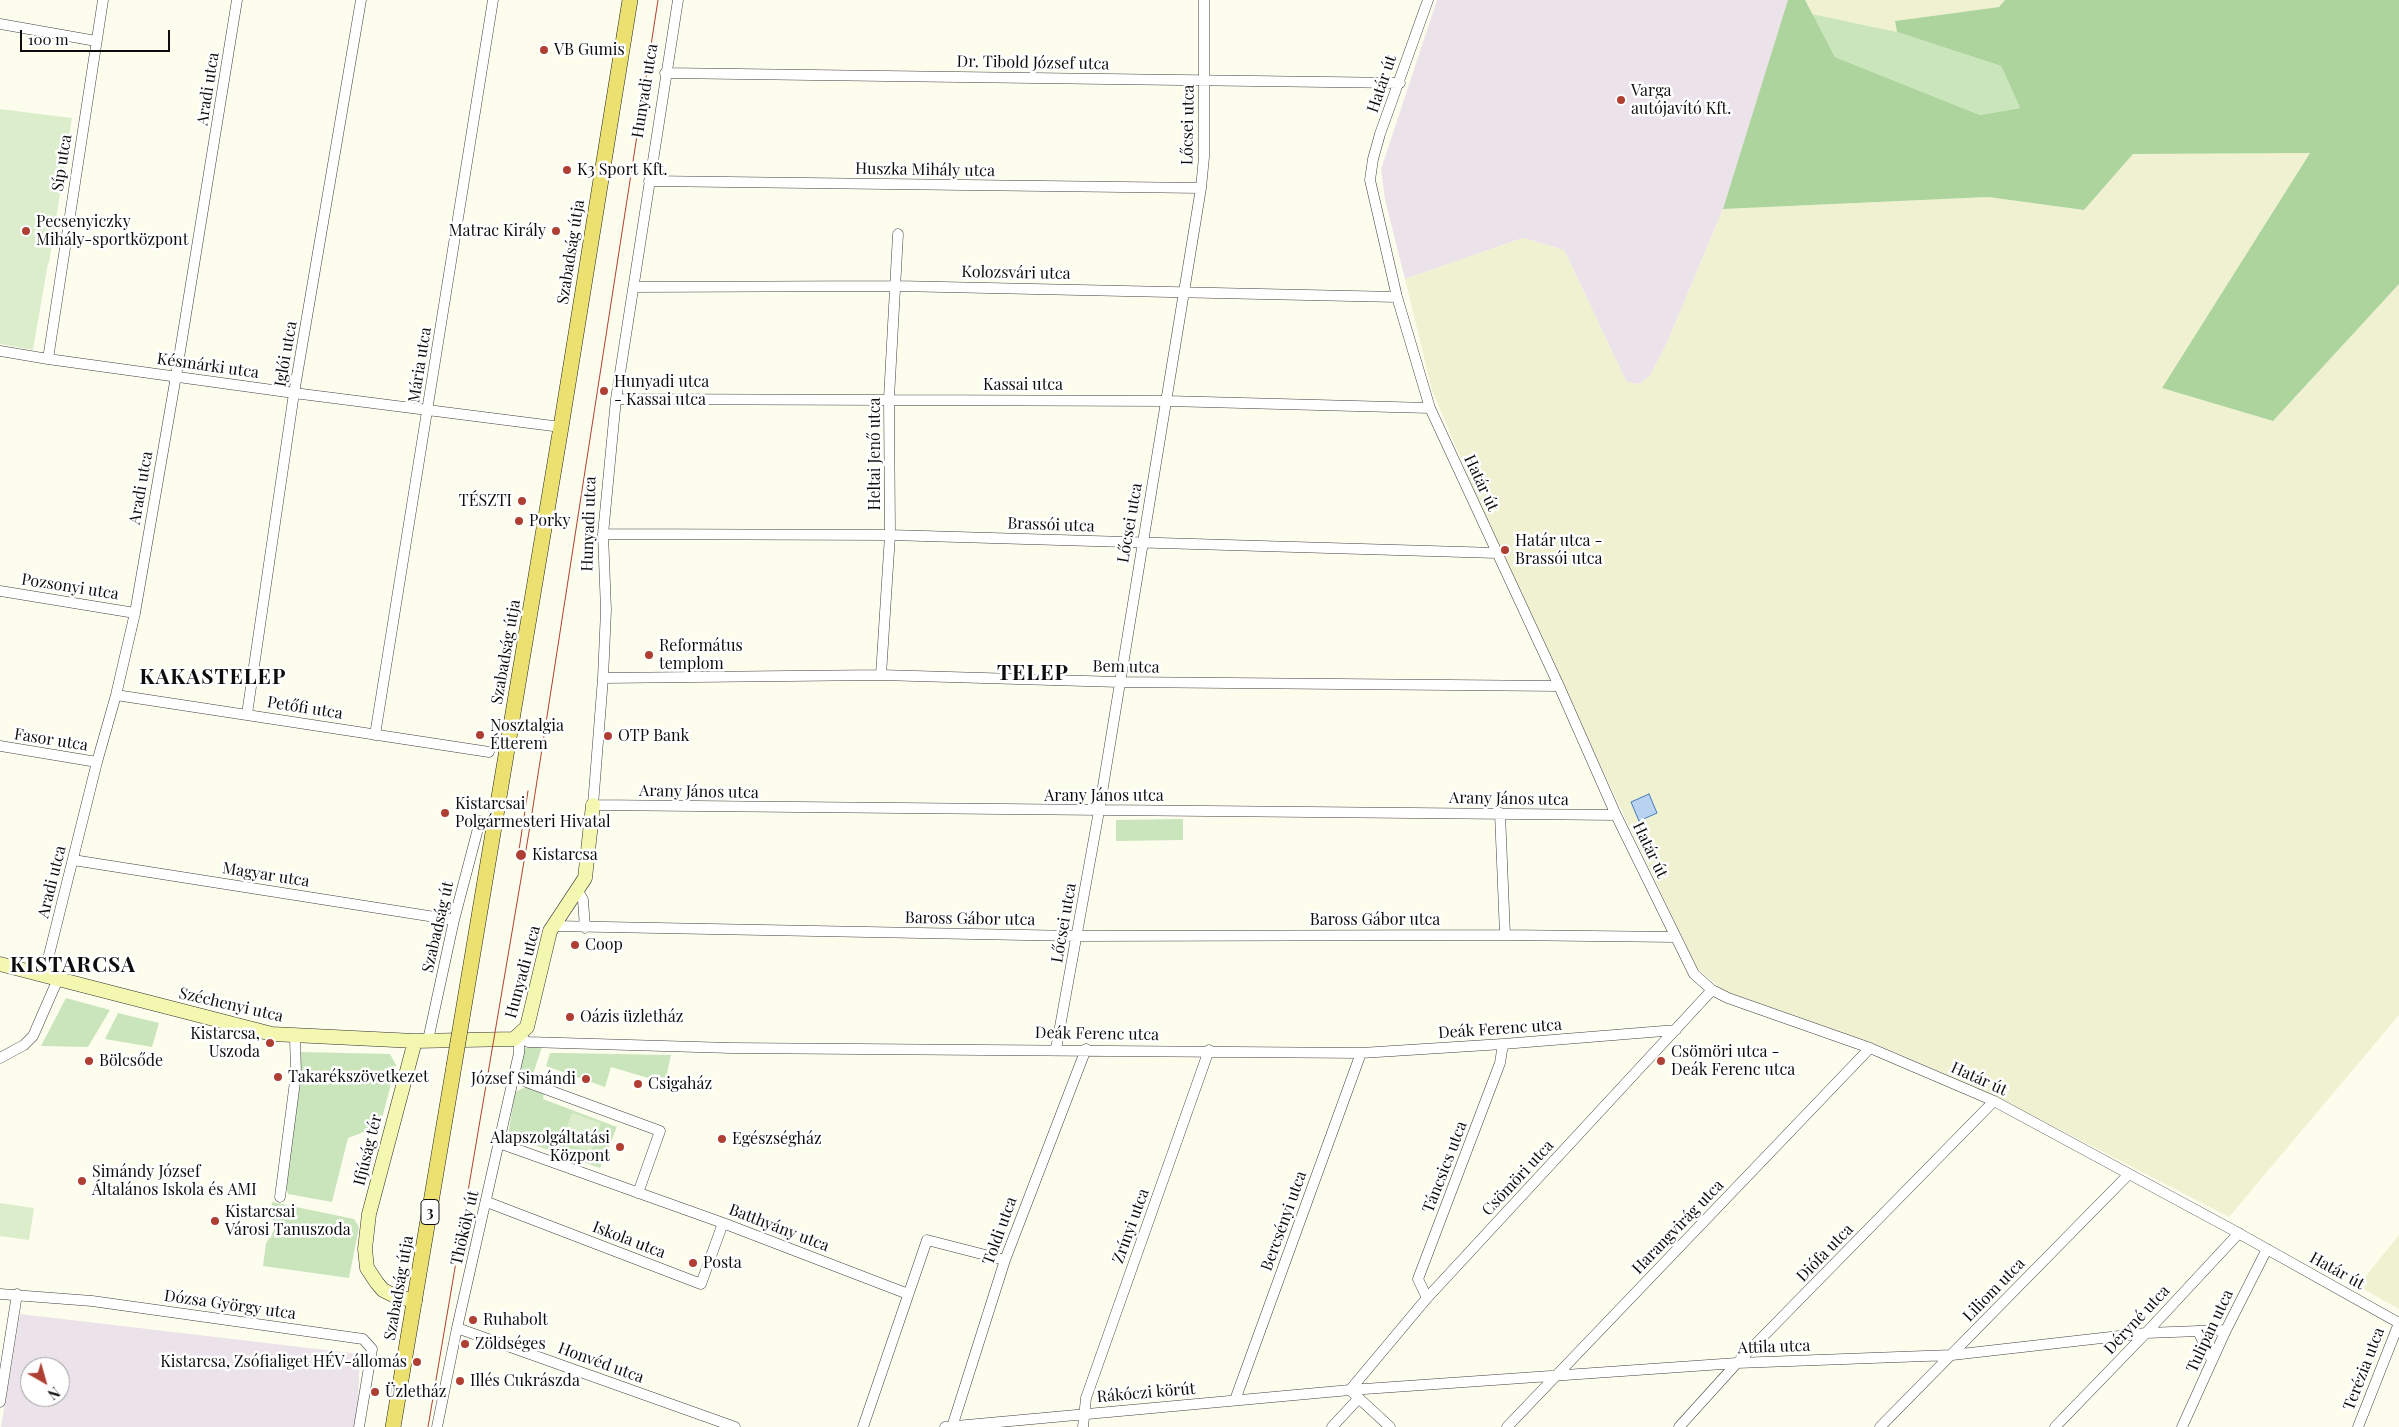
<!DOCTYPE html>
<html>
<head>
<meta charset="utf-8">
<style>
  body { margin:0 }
  #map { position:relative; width:2399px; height:1427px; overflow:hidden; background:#fdfdee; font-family:"Playfair Display",serif }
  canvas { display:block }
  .north { position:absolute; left:20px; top:1357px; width:50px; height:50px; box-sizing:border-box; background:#fff; border:1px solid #9e9e9e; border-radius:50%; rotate:142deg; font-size:14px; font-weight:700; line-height:20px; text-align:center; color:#0d0d0d }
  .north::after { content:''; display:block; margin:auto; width:18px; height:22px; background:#af3f32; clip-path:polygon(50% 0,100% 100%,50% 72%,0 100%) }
  .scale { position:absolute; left:20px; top:30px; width:150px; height:22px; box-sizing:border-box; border:2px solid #0d0d0d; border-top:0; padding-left:6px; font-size:15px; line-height:18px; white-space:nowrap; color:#0d0d0d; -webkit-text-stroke:4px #fff; paint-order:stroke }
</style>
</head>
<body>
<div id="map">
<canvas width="2399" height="1427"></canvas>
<div class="north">N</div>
<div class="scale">100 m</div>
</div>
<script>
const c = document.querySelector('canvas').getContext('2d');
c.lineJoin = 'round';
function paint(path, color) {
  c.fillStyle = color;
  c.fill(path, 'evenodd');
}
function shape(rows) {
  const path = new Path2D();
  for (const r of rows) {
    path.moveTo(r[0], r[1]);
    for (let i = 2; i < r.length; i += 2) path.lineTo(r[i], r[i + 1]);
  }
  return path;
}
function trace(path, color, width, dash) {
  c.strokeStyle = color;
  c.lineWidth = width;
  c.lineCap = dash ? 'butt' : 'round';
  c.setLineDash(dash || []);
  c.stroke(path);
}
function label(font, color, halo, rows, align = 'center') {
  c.font = font + ' "Playfair Display",serif';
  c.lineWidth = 5;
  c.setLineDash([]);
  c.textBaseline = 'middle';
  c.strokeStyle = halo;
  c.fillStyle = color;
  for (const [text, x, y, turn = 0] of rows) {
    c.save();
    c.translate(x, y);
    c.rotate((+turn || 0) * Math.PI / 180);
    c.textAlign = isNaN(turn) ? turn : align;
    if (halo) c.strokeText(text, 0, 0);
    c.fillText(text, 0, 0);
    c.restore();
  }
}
paint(shape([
  [1437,0,1789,0,1723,209,1667,343,1650,376,1641,383,1635,384,1626,381,1564,250,1523,238,1405,279,1385,199,1381,169],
  [20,1314,360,1354,357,1427,1,1427],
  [30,1367,60,1367,60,1397,30,1397]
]), '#ebe2ea');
paint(shape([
  [1805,0,2005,0,1999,7,1895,21,1897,32,1812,14],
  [2310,153,2162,388,2273,421,2399,284,2399,1015,2229,1217,1993,1095,1878,1045,1722,990,1697,968,1515,587,1432,390,1405,279,1523,238,1564,250,1626,381,1635,384,1641,383,1650,376,1667,343,1723,209,1988,197,2084,210,2133,154],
  [2399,1235,2399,1309,2358,1286]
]), '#eff1d1');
paint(shape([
  [1812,14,1897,32,2001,66,2020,108,1980,115,1835,57],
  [1183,819,1183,840,1116,841,1116,820],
  [66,998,110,1010,88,1047,41,1046],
  [118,1013,159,1023,152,1047,105,1039],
  [529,1047,542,1047,532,1077,522,1071,520,1065,523,1049],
  [301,1052,390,1054,396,1065,380,1126,348,1138,332,1202,288,1194,284,1180],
  [550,1053,562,1053,671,1055,665,1083,611,1067,605,1087,546,1066],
  [528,1086,544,1093,543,1099,617,1127,600,1168,508,1136,515,1092],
  [272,1202,354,1219,359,1227,349,1278,263,1266,266,1243,274,1230,274,1222,270,1216]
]), '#cae5bb');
paint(shape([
  [1788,0,1805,0,1835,57,1980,115,2020,108,2001,66,1897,32,1895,21,1999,7,2005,0,2399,0,2399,284,2273,421,2162,388,2310,153,2133,154,2084,210,1988,197,1723,209]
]), '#acd49c');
paint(shape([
  [0,109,72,118,49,263,48,263,33,350,0,344],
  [572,1113,601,1123,591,1152,562,1141],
  [0,1203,34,1208,29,1240,0,1236]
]), '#dcedcc');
const water = shape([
  [1649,794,1657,813,1639,821,1631,802,1649,794]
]);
paint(water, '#b8d2f0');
trace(water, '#457cc0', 1);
const street = shape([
  [678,0,616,399,603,534,606,610,603,678,593,805,1616,815],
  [1428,0,1380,134,1373,159,1370,180,1397,297,1430,408,1559,686,1616,815,1694,974,1712,990,1728,998,1870,1048,1994,1101,2231,1229,2399,1323],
  [0,24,96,41],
  [665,73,1400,83],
  [649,181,1201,188],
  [634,287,897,286,1397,297],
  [0,351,48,359,294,393,561,427],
  [48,359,103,0],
  [616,399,1167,401,1430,408],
  [603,534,890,535,1497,553],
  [0,591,135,613],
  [881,675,890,535,889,398,898,234],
  [603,678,881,675,1119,682,1559,686],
  [116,695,489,752],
  [247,714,294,393,361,0],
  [375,735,493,0],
  [0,746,97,762],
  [1500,813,1505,935],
  [73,860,454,920],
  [578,891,583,900,585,928],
  [553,926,1077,936,1505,935,1675,937],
  [44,975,97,762,116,695,135,613,176,376,237,0],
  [519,1037,528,1042,731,1048,1361,1053,1503,1044,1676,1030],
  [428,1040,454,920,480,821],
  [1056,1049,1099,811,1201,188,1204,157,1204,0],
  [0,1058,24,1045,33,1036,58,979],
  [513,1077,660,1131,638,1193],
  [499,1143,723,1223,908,1294],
  [280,1197,296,1074,295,1037],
  [487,1202,701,1284,723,1223],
  [0,1294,92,1301,363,1339,372,1349,359,1427],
  [1427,1298,1418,1279,1500,1063,1503,1044],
  [457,1328,735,1427],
  [2198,1331,2212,1360],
  [1350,1390,1427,1298,1712,990],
  [1350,1390,1390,1427],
  [1235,1400,1361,1053],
  [0,1402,17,1294],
  [437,1427,457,1328,519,1053,519,1037],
  [863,1427,927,1240,1005,1260],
  [945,1427,1350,1390,1737,1363,1952,1355,2146,1333,2226,1330],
  [952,1427,1005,1260,1086,1049],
  [1083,1427,1086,1398,1209,1050],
  [1332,1427,1359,1398],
  [1507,1427,1870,1048],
  [1679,1427,1737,1363,1994,1101],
  [1880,1427,2129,1174],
  [2055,1427,2146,1333,2239,1233],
  [2182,1427,2226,1330,2267,1249],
  [2358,1427,2399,1323]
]);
const secondary = shape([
  [0,964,272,1034,415,1041,514,1039,527,1027,550,931,585,878,593,805],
  [415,1041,369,1214,365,1249,367,1268,377,1283,383,1290,395,1296,415,1301]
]);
const primary = shape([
  [462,1018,561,427,630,0],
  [393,1427,454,1066]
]);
trace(street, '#404040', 11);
trace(secondary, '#2f2f2f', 15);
trace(primary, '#1e1e1e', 16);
trace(street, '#fff', 10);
trace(secondary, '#f4f7af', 14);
trace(primary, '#ebe070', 15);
trace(shape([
  [519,850,528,791],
  [428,1427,530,826,658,0]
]), '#af3f32', 1);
const primaryBridge = shape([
  [454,1066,462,1018]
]);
trace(primaryBridge, '#1e1e1e', 16, []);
trace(primaryBridge, '#ebe070', 15);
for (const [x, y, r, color] of [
  [544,50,5,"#af3f32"],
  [1621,100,5,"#af3f32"],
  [567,170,5,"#af3f32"],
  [26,231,5,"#af3f32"],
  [556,231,5,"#af3f32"],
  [604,391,5,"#af3f32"],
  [522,501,5,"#af3f32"],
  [519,521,5,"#af3f32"],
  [1505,550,5,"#af3f32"],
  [649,655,5,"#af3f32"],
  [480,735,5,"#af3f32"],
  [608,736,5,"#af3f32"],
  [445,813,5,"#af3f32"],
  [521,855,6,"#af3f32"],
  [575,945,5,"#af3f32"],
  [570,1017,5,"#af3f32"],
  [270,1043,5,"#af3f32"],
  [89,1061,5,"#af3f32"],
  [1661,1061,5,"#af3f32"],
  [278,1077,5,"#af3f32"],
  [586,1079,5,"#af3f32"],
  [638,1084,5,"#af3f32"],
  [722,1139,5,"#af3f32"],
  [620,1147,5,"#af3f32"],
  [82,1181,5,"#af3f32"],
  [215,1221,5,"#af3f32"],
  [693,1263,5,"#af3f32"],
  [473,1320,5,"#af3f32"],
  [465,1344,5,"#af3f32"],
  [417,1362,5,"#af3f32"],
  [460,1381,5,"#af3f32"],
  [375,1392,5,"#af3f32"]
]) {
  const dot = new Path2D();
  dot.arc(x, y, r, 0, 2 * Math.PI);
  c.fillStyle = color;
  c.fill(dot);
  trace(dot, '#fff', 2);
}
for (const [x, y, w] of [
  [430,1212,18]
]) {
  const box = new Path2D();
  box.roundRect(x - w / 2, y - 12.5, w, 25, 4);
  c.fillStyle = '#fff';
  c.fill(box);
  trace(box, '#0d0d0d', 1);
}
label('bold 15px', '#0d0d0d', null, [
  ["3",430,1212]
]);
label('16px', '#0d0d0d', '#fff', [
  ["VB Gumis",554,50],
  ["Varga",1631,91],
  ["autójavító Kft.",1631,109],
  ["K3 Sport Kft.",577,170],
  ["Pecsenyiczky",36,222],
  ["Mihály-sportközpont",36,240],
  ["Matrac Király",546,231,"right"],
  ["Hunyadi utca",614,382],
  ["- Kassai utca",614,400],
  ["TÉSZTI",512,501,"right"],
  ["Porky",529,521],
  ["Határ utca -",1515,541],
  ["Brassói utca",1515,559],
  ["Református",659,646],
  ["templom",659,664],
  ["Nosztalgia",490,726],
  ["Étterem",490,744],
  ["OTP Bank",618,736],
  ["Kistarcsai",455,804],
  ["Polgármesteri Hivatal",455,822],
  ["Kistarcsa",532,855],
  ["Coop",585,945],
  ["Oázis üzletház",580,1017],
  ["Kistarcsa,",260,1034,"right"],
  ["Uszoda",260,1052,"right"],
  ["Csömöri utca -",1671,1052],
  ["Deák Ferenc utca",1671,1070],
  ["Bölcsőde",99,1061],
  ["Takarékszövetkezet",288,1077],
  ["József Simándi",576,1079,"right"],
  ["Csigaház",648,1084],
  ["Alapszolgáltatási",610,1138,"right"],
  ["Központ",610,1156,"right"],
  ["Egészségház",732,1139],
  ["Simándy József",92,1172],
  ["Általános Iskola és AMI",92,1190],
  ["Kistarcsai",225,1212],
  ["Városi Tanuszoda",225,1230],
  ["Posta",703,1263],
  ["Ruhabolt",483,1320],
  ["Zöldséges",475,1344],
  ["Kistarcsa, Zsófialiget HÉV-állomás",407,1362,"right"],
  ["Illés Cukrászda",470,1381],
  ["Üzletház",385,1392]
], 'left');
label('16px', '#0d0d0d', '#fff', [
  ["Dr. Tibold József utca",1033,63,1],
  ["Határ út",1382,84,-71],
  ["Aradi utca",208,89,-81],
  ["Hunyadi utca",645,91,-81],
  ["Lőcsei utca",1188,125,-89],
  ["Síp utca",62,163,-81],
  ["Huszka Mihály utca",925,170,1],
  ["Szabadság útja",571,252,-81],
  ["Kolozsvári utca",1016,273,1],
  ["Iglói utca",286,354,-80],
  ["Mária utca",420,365,-81],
  ["Késmárki utca",208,366,8],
  ["Kassai utca",1023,385],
  ["Heltai Jenő utca",875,454,-90],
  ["Határ út",1481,483,65],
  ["Aradi utca",141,488,-80],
  ["Lőcsei utca",1130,523,-80],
  ["Hunyadi utca",589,524,-88],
  ["Brassói utca",1051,525,2],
  ["Pozsonyi utca",70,587,9],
  ["Szabadság útja",506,652,-80],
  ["Bem utca",1126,667,1],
  ["Petőfi utca",305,708,9],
  ["Fasor utca",51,740,9],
  ["Arany János utca",699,792,1],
  ["Arany János utca",1104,796],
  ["Arany János utca",1509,799,1],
  ["Határ út",1650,850,64],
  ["Magyar utca",266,875,9],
  ["Aradi utca",52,882,-76],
  ["Baross Gábor utca",970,919,1],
  ["Baross Gábor utca",1375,920],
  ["Lőcsei utca",1064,923,-80],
  ["Szabadság út",438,927,-77],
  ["Hunyadi utca",523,972,-75],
  ["Széchenyi utca",231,1005,13],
  ["Deák Ferenc utca",1500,1029,-4],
  ["Deák Ferenc utca",1097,1034,1],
  ["Határ út",1979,1079,24],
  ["Ifjúság tér",368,1150,-76],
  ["Táncsics utca",1445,1167,-69],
  ["Csömöri utca",1518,1178,-47],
  ["Bercsényi utca",1284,1221,-70],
  ["Zrínyi utca",1131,1226,-70],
  ["Harangvirág utca",1678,1227,-46],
  ["Thököly út",465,1228,-77],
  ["Batthyány utca",779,1228,21],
  ["Toldi utca",1000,1231,-70],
  ["Iskola utca",629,1240,21],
  ["Diófa utca",1825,1253,-46],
  ["Határ út",2337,1271,29],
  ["Szabadság útja",399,1288,-80],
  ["Liliom utca",1994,1290,-46],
  ["Dózsa György utca",230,1305,8],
  ["Déryné utca",2137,1320,-47],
  ["Tulipán utca",2210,1331,-65],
  ["Attila utca",1774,1347,-2],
  ["Honvéd utca",601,1363,20],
  ["Terézia utca",2364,1369,-69],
  ["Rákóczi körút",1146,1393,-5]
]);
c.letterSpacing = '1px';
label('bold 21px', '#0d0d0d', '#fff', [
  ["TELEP",1033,673],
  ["KAKASTELEP",213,677],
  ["KISTARCSA",73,965]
]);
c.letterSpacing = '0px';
</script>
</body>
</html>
